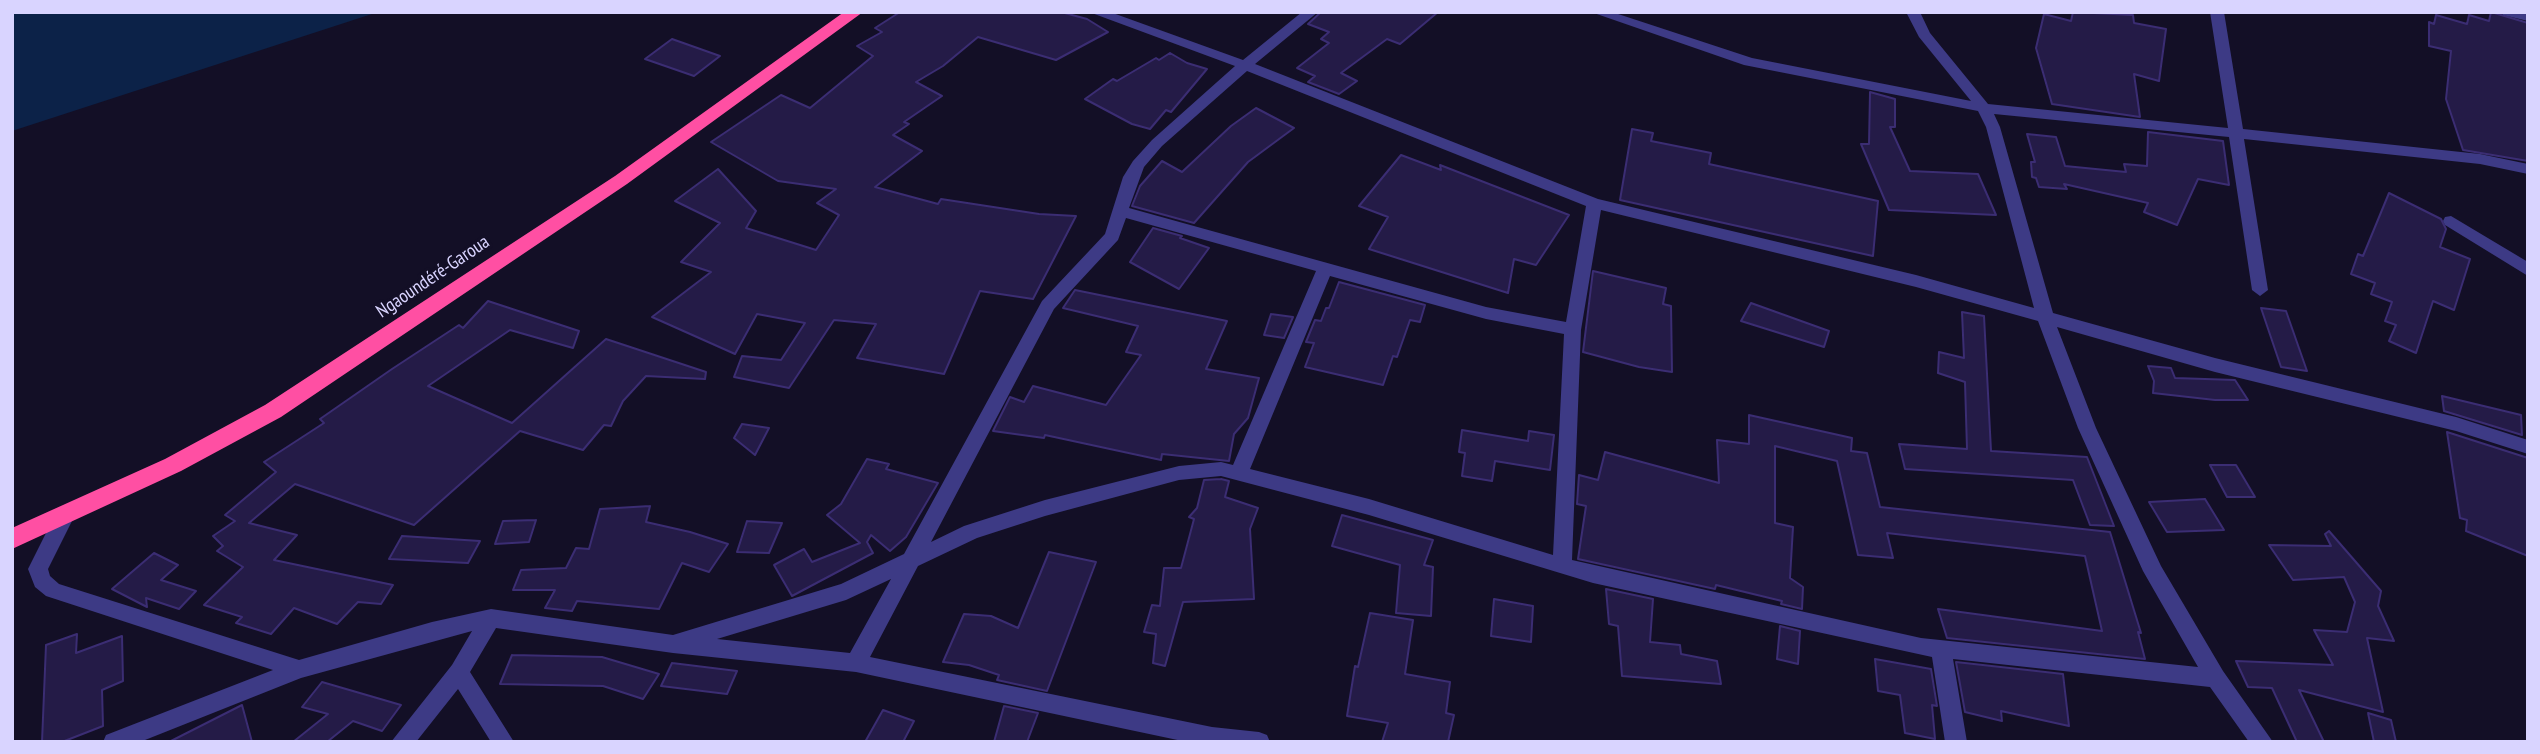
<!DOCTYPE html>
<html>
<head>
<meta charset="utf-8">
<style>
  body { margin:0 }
  #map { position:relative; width:2540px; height:754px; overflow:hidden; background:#130f26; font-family:"PT Sans Narrow",sans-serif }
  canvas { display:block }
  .frame { position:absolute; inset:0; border:14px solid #d9d4ff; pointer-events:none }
</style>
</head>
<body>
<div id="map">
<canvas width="2540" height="754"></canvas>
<div class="frame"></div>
</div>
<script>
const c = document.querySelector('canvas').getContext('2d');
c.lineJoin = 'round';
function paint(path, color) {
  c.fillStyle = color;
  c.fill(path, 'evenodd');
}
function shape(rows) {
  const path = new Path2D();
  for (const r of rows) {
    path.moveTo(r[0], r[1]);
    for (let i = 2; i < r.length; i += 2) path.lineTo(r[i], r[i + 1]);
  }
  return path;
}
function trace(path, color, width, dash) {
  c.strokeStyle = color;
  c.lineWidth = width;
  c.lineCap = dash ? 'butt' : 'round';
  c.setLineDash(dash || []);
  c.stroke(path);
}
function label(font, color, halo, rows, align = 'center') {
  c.font = font + ' "PT Sans Narrow",sans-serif';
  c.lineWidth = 6;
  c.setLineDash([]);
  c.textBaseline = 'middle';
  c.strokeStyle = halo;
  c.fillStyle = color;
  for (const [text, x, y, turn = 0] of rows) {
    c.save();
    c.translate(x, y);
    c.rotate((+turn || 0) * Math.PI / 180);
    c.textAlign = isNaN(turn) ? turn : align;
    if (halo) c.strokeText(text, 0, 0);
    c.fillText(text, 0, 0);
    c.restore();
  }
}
paint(shape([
  [12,12,378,12,12,131]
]), '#0c2248');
const building = shape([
  [900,12,1061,12,1087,19,1108,32,1056,60,978,37,943,66,916,82,942,96,904,122,909,124,893,135,922,151,875,187,938,204,941,199,1039,214,1076,216,1033,299,980,291,944,374,857,358,876,324,834,320,789,388,734,377,742,356,781,360,805,323,757,314,735,354,652,317,711,272,681,262,720,223,675,201,718,169,756,211,746,228,816,250,839,215,817,203,836,189,778,181,711,142,781,95,810,108,873,56,857,46,882,32,875,28,900,12],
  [1321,12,1438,12,1400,44,1387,39,1341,73,1357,81,1339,94,1308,82,1315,76,1297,68,1329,43,1321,39,1329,32,1308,24,1321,12],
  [2073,12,2133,15,2134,23,2166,29,2159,81,2134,74,2140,117,2052,104,2036,48,2044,14,2071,21,2073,12],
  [2491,12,2528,23,2528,161,2463,150,2446,99,2451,51,2429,46,2429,22,2434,24,2436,15,2467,24,2469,15,2489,21,2491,12],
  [672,39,720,56,694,76,645,59,672,39],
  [1170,53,1187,63,1207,69,1171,112,1166,110,1150,129,1132,124,1085,99,1113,79,1117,81,1156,58,1159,60,1170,53],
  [1870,92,1895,99,1895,127,1890,127,1910,171,1978,174,1996,215,1889,210,1861,144,1869,144,1870,92],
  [1256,108,1294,128,1248,162,1194,223,1132,206,1140,186,1162,161,1182,172,1231,126,1256,108],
  [1632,129,1653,133,1651,141,1711,153,1709,164,1878,201,1873,256,1620,200,1632,129],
  [2148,132,2223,141,2229,185,2198,179,2177,225,2144,212,2148,203,2064,184,2067,189,2039,187,2036,178,2032,177,2031,162,2035,162,2027,134,2056,137,2065,166,2126,172,2124,164,2147,166,2148,132],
  [1401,155,1441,170,1440,165,1569,215,1536,265,1514,259,1508,293,1369,249,1388,217,1359,206,1401,155],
  [2389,193,2441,219,2446,229,2440,247,2470,259,2454,310,2433,301,2416,353,2389,341,2396,325,2385,321,2392,302,2371,294,2375,283,2351,274,2358,254,2363,256,2389,193],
  [1153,228,1182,236,1180,238,1209,248,1179,289,1130,262,1153,228],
  [1593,271,1666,288,1663,304,1671,306,1672,372,1639,367,1583,352,1593,271],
  [1339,282,1425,305,1420,322,1410,320,1397,357,1393,356,1383,385,1305,367,1314,343,1306,342,1315,320,1321,321,1326,308,1329,308,1339,282],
  [1075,290,1227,321,1206,369,1259,378,1248,418,1234,434,1229,461,1162,454,1161,460,1045,435,1044,438,993,431,1010,397,1024,402,1033,386,1106,405,1141,355,1126,352,1138,326,1063,308,1075,290],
  [488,301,579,331,573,348,510,330,428,386,512,423,606,339,706,372,705,379,646,376,623,401,611,426,604,425,583,450,520,431,414,525,295,484,249,523,297,535,274,560,393,585,381,604,358,602,337,624,294,608,271,634,236,623,242,617,204,605,243,567,217,551,223,546,213,536,235,521,225,515,276,472,264,462,324,423,320,419,392,369,459,325,463,328,488,301],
  [1751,303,1829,331,1824,347,1741,321,1751,303],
  [2261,308,2286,311,2307,371,2281,367,2261,308],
  [1962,312,1984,316,1991,451,2087,457,2114,526,2090,525,2073,480,1905,469,1899,444,1967,449,1965,382,1938,373,1939,352,1964,358,1962,312],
  [1271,314,1293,317,1284,338,1264,335,1271,314],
  [2148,366,2171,368,2175,378,2235,380,2248,400,2215,400,2153,393,2154,381,2148,366],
  [2442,396,2521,415,2522,435,2444,411,2442,396],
  [1749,415,1852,438,1851,451,1867,453,1880,507,2110,532,2141,633,2138,632,2145,659,1947,638,1938,609,2102,631,2085,556,1887,533,1893,558,1858,555,1837,461,1775,446,1775,523,1793,527,1790,578,1803,587,1802,609,1781,604,1782,601,1716,585,1715,589,1578,559,1586,506,1577,504,1579,475,1598,480,1605,452,1719,483,1717,440,1749,444,1749,415],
  [742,424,769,428,755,455,734,438,742,424],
  [1462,430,1528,441,1529,431,1554,435,1550,470,1495,461,1492,481,1462,476,1465,453,1459,452,1462,430],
  [2447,432,2528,458,2528,556,2466,531,2467,520,2460,518,2447,432],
  [867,459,889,464,886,469,938,483,906,537,890,551,871,535,867,542,873,553,792,596,774,565,804,549,812,562,860,543,827,515,841,504,867,459],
  [2210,465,2236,465,2255,497,2227,497,2210,465],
  [1221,479,1229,481,1225,497,1258,508,1250,529,1254,599,1183,602,1165,666,1153,663,1156,634,1144,632,1152,605,1160,606,1164,568,1181,568,1194,519,1189,517,1197,508,1204,480,1221,479],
  [2205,499,2224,530,2167,532,2149,502,2205,499],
  [650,506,646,522,690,532,728,544,709,572,682,563,659,609,577,601,572,611,545,608,555,590,513,590,521,570,566,568,576,548,589,549,600,509,650,506],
  [1342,515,1433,540,1424,565,1433,567,1431,616,1396,613,1400,565,1332,546,1342,515],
  [536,520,529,542,495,544,503,521,536,520],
  [747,521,782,523,769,553,737,552,747,521],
  [2329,531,2381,591,2378,606,2394,641,2367,638,2383,712,2299,690,2324,742,2297,742,2272,688,2248,687,2236,661,2333,665,2314,630,2347,632,2355,602,2344,577,2293,580,2269,545,2331,546,2325,534,2329,531],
  [402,536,480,541,468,563,389,559,402,536],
  [1049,552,1096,562,1047,691,997,680,999,675,969,665,943,662,964,614,991,616,1018,628,1049,552],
  [154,553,178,565,161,580,196,591,179,609,146,598,147,607,112,589,154,553],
  [1606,589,1653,599,1650,642,1680,645,1681,654,1717,661,1721,684,1622,676,1618,626,1609,624,1606,589],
  [1494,599,1533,606,1531,642,1491,636,1494,599],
  [1370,613,1413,620,1405,674,1450,682,1446,713,1454,715,1448,742,1382,742,1388,723,1347,716,1355,666,1358,667,1370,613],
  [1780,626,1800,631,1798,664,1777,659,1780,626],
  [77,634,76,653,122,636,123,681,102,690,103,726,62,742,42,742,46,645,77,634],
  [512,655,602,657,659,674,643,699,603,686,500,684,512,655],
  [1875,659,1931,669,1937,706,1932,705,1935,739,1905,733,1900,695,1878,691,1875,659],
  [1956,662,2063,674,2069,726,2001,711,2002,721,1965,712,1956,662],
  [672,663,737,671,727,694,661,686,672,663],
  [322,682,401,705,382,731,353,721,327,742,293,742,328,714,302,707,322,682],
  [242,705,252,742,169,742,242,705],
  [1004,706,1038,713,1027,742,994,742,1004,706],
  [883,710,914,721,903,742,865,742,883,710],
  [2368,713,2391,720,2396,742,2374,742,2368,713]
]);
paint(building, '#241b47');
trace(building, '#3b2d73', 2);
paint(shape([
  [1089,12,1110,12,1243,60,1302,12,1318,12,1255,64,1598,199,1916,275,2034,308,1986,127,1978,111,1744,65,1591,12,1612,12,1752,58,1971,101,1919,37,1906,12,1920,12,1930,33,1988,104,2228,128,2210,12,2224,12,2243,129,2480,154,2528,164,2528,174,2480,164,2244,139,2268,290,2260,296,2252,290,2229,137,1994,114,2000,127,2053,313,2215,358,2456,417,2528,440,2528,454,2456,431,2215,372,2057,327,2096,428,2161,566,2223,671,2273,742,2249,742,2210,687,1953,659,1967,742,1945,742,1932,657,1593,583,1369,515,1221,476,1179,480,1045,516,977,538,918,566,870,657,1212,727,1259,732,1267,735,1270,742,1187,742,856,672,673,653,496,628,470,672,514,742,491,742,458,689,416,742,391,742,452,665,472,631,301,678,140,742,103,742,106,735,273,670,46,596,35,587,28,569,58,509,65,507,72,509,75,515,48,569,50,576,59,584,299,660,432,622,491,609,673,635,841,584,904,554,1042,301,1105,234,1123,177,1133,161,1152,140,1235,66,1089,12],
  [1247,71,1586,206,1566,322,1486,307,1129,208,1144,167,1162,146,1247,71],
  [1601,210,1916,287,2038,321,2078,428,2143,571,2198,667,1921,638,1572,560,1581,330,1601,210],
  [1126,218,1316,271,1233,465,1221,462,1179,466,1045,500,964,526,931,542,1054,309,1118,240,1126,218],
  [1330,276,1486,319,1564,334,1553,555,1369,499,1250,469,1330,276],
  [891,579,850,653,717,639,846,600,891,579],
  [2501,12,2528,13,2528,21,2503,15,2501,12],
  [2451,216,2528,262,2528,276,2445,225,2443,221,2445,217,2451,216]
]), '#3d3a85');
paint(shape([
  [844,12,863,12,627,184,281,417,181,471,12,549,12,528,165,459,265,405,615,176,844,12]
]), '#ff4fa3');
label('19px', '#d9d4ff', '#130f26', [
  ["Ngaoundéré-Garoua",433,277,-34]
]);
</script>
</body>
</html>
